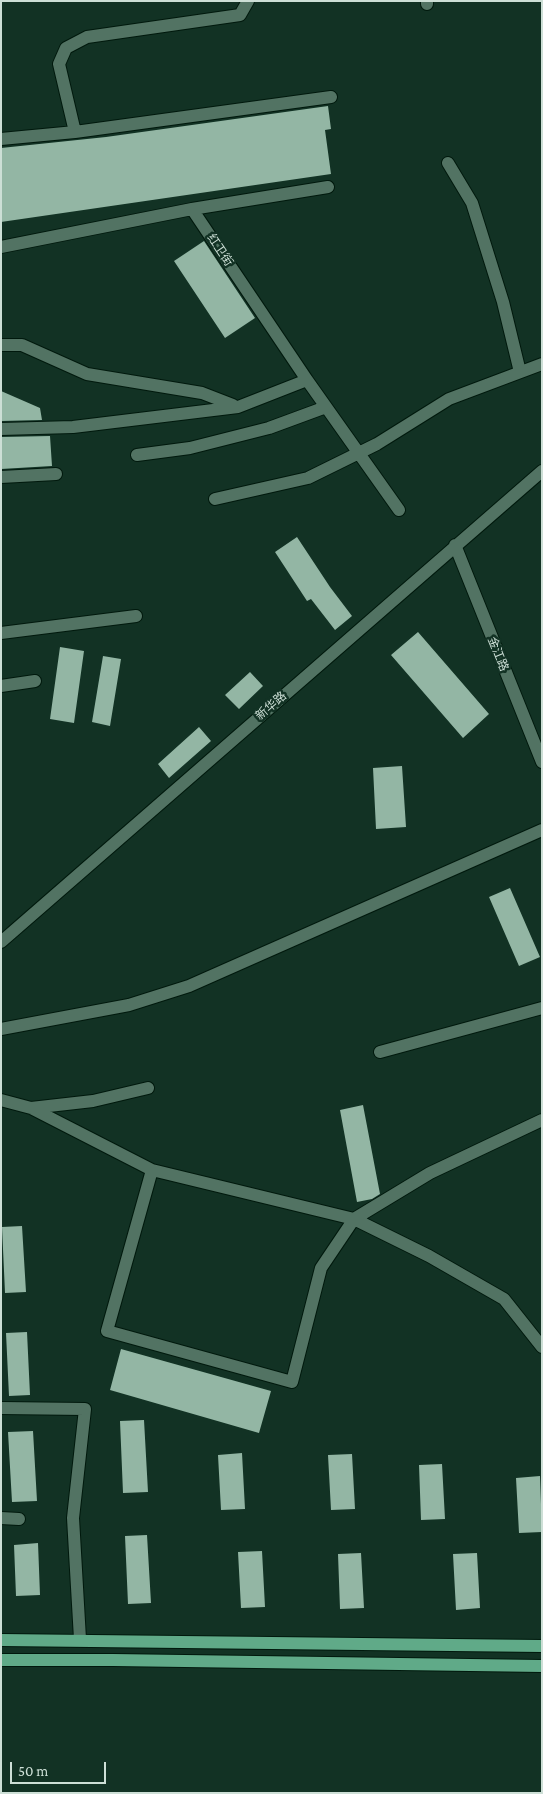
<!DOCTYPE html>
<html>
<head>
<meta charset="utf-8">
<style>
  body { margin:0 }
  #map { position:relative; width:543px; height:1794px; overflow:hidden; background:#123224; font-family:"Crimson Pro",serif }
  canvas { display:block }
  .frame { position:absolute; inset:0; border:2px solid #cddfd6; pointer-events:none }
  .scale { position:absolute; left:10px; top:1762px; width:96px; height:22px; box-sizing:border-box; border:2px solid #cddfd6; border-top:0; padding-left:6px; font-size:15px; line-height:18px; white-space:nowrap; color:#cddfd6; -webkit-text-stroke:4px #123224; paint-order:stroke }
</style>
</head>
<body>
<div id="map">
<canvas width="543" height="1794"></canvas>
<div class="frame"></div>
<div class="scale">50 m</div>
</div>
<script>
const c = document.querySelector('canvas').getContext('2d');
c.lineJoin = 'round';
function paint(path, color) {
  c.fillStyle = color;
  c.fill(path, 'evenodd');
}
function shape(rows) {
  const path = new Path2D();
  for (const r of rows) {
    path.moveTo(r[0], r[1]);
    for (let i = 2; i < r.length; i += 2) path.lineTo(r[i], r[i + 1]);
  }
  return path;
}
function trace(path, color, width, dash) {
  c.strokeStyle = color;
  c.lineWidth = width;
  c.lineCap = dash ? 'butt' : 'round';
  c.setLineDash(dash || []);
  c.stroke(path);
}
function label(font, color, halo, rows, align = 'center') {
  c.font = font + ' "Crimson Pro","Noto Sans SC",serif';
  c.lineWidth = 5;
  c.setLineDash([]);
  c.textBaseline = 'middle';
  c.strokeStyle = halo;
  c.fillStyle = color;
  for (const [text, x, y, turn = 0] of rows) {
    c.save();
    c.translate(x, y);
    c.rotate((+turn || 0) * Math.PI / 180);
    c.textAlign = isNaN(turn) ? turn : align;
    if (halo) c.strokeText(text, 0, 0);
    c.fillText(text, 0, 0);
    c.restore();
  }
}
paint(shape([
  [328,106,331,129,325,130,331,174,1,222,1,148,106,137],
  [204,241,255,318,225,338,174,261],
  [1,391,40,408,42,420,1,421],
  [50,436,52,466,1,469,1,437],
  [297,537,330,587,352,616,335,630,311,599,307,601,275,552],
  [418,632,489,714,463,738,391,655],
  [60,647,84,651,74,723,50,719],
  [103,656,121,659,110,726,92,722],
  [250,672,263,686,239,709,225,695],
  [199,727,211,741,169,778,158,764],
  [402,766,406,827,376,829,373,768],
  [510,888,540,957,519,966,489,897],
  [363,1105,380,1194,372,1199,357,1202,340,1110],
  [22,1226,26,1292,5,1293,2,1227],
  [27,1332,30,1395,9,1396,6,1333],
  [121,1349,271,1391,259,1433,110,1390],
  [144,1420,148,1492,123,1493,120,1421],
  [33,1431,37,1501,12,1502,8,1432],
  [242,1453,245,1509,221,1510,218,1455],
  [352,1454,355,1509,331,1510,328,1455],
  [442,1464,445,1519,421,1520,419,1465],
  [540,1476,542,1532,519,1533,516,1478],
  [147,1535,151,1603,128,1604,125,1536],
  [38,1543,40,1595,16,1596,14,1545],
  [262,1551,265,1607,241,1608,238,1552],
  [361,1553,364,1608,340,1609,338,1554],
  [477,1553,480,1608,456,1610,453,1554]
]), '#93b6a4');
const minor = shape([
  [427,1,427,4],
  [75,132,331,97],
  [1,139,75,132,59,64,66,48,87,37,240,15,248,1],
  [448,163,472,203,503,302,520,372],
  [192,209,328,187],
  [1,247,192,209,307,380,399,510],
  [1,345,22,345,87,374,202,393,233,405],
  [1,429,73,427,238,407,307,380],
  [137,455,190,448,269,428,326,407],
  [1,477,56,474],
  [215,499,308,478,377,444,449,399,542,364],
  [455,545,542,762],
  [1,633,136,616],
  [1,686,35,681],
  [1,942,542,471],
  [1,1029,129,1005,189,986,542,830],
  [380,1052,542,1008],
  [1,1100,31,1108,152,1170,354,1219,429,1256,504,1299,542,1347],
  [31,1108,93,1101,148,1088],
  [152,1170,107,1331,292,1382,321,1268,354,1219,430,1173,542,1120],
  [1,1408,85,1409,73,1518,80,1639],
  [1,1518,19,1519]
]);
const major = shape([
  [1,1640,542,1646],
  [1,1660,113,1660,542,1666]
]);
trace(minor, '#00190d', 14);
trace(major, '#00190d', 14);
trace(minor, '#527363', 12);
trace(major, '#60aa88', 12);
label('12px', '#cddfd6', '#123224', [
  ["红卫街",220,250,56],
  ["金江路",498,654,68],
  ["新华路",271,706,-41]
]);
</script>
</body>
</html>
